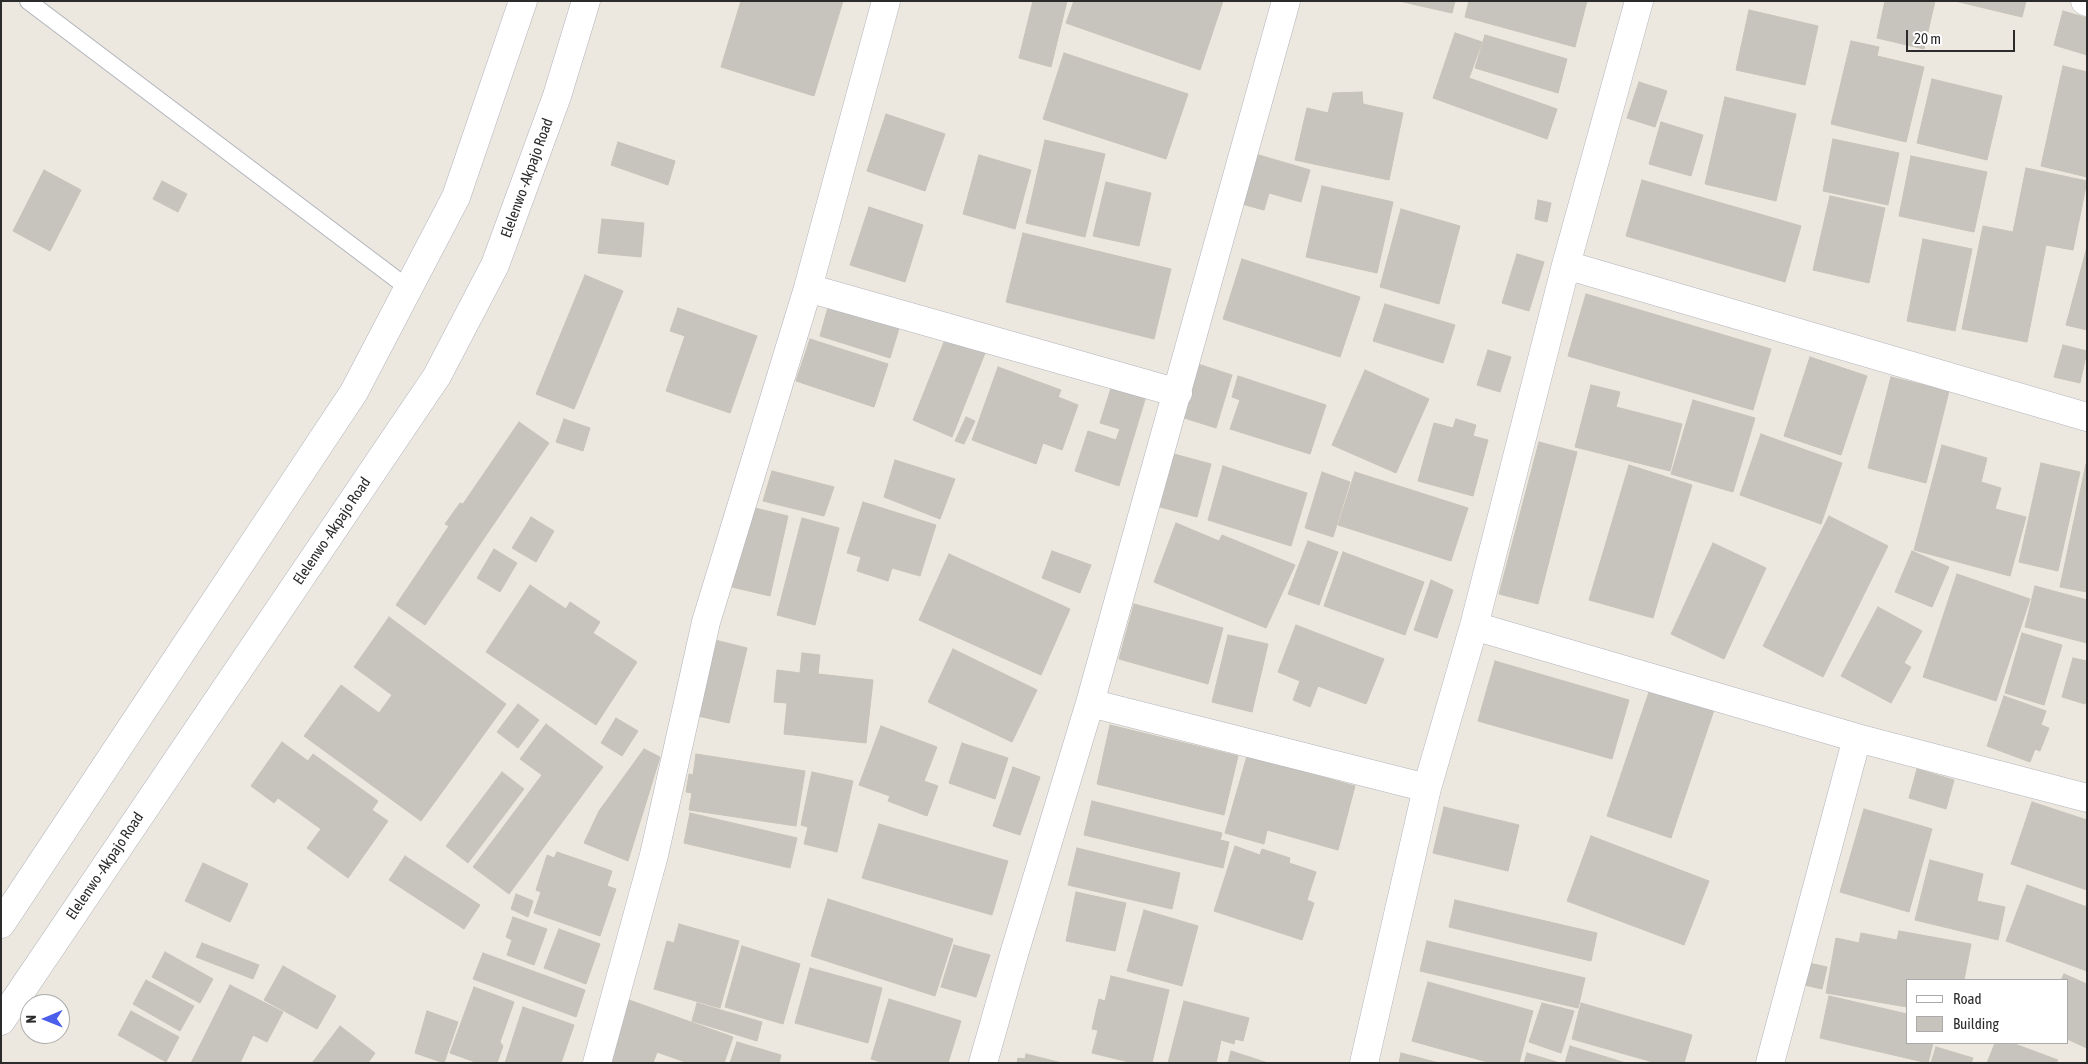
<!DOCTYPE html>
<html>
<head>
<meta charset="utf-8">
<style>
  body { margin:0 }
  #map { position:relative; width:2088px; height:1064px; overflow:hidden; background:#ece7df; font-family:"Asap Condensed",sans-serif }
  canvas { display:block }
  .frame { position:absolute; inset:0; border:2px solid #2b2b2b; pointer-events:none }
  .legend { position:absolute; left:1906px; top:979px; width:162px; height:65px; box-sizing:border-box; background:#fff; border:1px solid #aaa; margin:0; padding:6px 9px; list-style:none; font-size:15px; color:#2b2b2b }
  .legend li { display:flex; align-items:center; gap:10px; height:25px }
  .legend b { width:25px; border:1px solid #aaa }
  .north { position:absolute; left:20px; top:994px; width:50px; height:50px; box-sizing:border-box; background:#fff; border:1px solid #aaa; border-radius:50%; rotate:269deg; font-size:14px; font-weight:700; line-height:20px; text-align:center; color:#2b2b2b }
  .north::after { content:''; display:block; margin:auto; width:18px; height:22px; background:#4c5feb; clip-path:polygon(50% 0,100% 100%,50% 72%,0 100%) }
  .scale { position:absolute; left:1906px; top:30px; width:109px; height:22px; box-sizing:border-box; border:2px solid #2b2b2b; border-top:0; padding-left:6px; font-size:15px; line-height:18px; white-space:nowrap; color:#2b2b2b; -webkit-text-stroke:4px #fff; paint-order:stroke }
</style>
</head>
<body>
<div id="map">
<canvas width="2088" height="1064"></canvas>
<div class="frame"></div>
<ul class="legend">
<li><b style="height:6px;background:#fff"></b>Road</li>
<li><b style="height:14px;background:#c7c4be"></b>Building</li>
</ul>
<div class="north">N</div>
<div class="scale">20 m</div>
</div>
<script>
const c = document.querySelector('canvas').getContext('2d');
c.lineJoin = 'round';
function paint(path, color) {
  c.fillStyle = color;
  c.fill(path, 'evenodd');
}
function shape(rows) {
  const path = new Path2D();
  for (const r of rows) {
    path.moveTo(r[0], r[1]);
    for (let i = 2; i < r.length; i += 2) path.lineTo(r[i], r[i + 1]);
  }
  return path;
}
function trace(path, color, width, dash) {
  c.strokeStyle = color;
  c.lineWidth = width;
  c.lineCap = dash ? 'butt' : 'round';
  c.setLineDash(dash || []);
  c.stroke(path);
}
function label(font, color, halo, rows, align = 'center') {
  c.font = font + ' "Asap Condensed",sans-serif';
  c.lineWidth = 5;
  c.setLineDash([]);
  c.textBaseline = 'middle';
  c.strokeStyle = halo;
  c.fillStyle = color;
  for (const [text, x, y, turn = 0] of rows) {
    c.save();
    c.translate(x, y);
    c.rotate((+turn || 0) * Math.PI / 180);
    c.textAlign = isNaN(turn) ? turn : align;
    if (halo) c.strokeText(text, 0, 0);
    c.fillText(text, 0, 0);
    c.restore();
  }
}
const building = shape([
  [741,1,843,1,814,96,721,67,741,1],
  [1033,1,1067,1,1051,67,1019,58,1033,1],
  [1074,1,1223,1,1200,70,1066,23,1074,1],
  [1399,1,1455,1,1452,13,1399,1],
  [1469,1,1587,1,1575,47,1465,17,1469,1],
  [1885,1,1935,1,1924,49,1877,38,1885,1],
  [1955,1,2026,1,2022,17,1955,1],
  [1749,10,1818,26,1805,85,1736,70,1749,10],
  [2063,11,2087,18,2087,55,2054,45,2063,11],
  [1455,33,1482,42,1469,78,1557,109,1547,139,1433,98,1455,33],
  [1485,35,1567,59,1558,93,1475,68,1485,35],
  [1851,41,1879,47,1877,56,1924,67,1906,142,1831,124,1851,41],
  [1064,53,1188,94,1166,159,1043,119,1064,53],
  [2063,66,2087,72,2087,177,2041,166,2063,66],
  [1932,79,2002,96,1987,160,1917,143,1932,79],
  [1639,82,1667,91,1655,127,1627,118,1639,82],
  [1362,92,1363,104,1403,113,1389,180,1295,160,1307,108,1328,113,1333,93,1362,92],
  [1725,97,1796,114,1776,201,1705,184,1725,97],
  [886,114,945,134,925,191,867,171,886,114],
  [1661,122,1703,135,1691,176,1649,164,1661,122],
  [1833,139,1899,153,1888,205,1823,191,1833,139],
  [1045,140,1105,154,1085,237,1026,223,1045,140],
  [618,142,675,161,668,185,611,165,618,142],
  [1252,153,1310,170,1301,202,1269,193,1264,210,1238,203,1252,153],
  [979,155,1031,170,1015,229,963,214,979,155],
  [1911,156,1987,172,1974,232,1899,216,1911,156],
  [2026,168,2087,181,2073,250,2046,245,2027,342,1962,329,1983,226,2013,232,2026,168],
  [44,170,81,190,50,251,13,231,44,170],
  [1642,180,1801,226,1785,282,1626,236,1642,180],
  [162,181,187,194,178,212,153,199,162,181],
  [1106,182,1151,193,1139,246,1093,236,1106,182],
  [1322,186,1393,202,1377,273,1306,257,1322,186],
  [1830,196,1885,208,1869,283,1813,270,1830,196],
  [1538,200,1551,203,1547,222,1535,219,1538,200],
  [869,207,923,225,905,282,850,265,869,207],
  [1401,209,1460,226,1439,304,1380,287,1401,209],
  [602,219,644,223,641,257,598,253,602,219],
  [1023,233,1171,269,1154,339,1006,302,1023,233],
  [1923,239,1972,249,1955,331,1907,321,1923,239],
  [2087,247,2087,330,2066,325,2087,247],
  [1517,254,1544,262,1529,311,1502,303,1517,254],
  [1242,259,1360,297,1340,357,1223,319,1242,259],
  [585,275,623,291,574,409,536,394,585,275],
  [1586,294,1771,349,1753,410,1568,356,1586,294],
  [830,300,901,322,890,358,820,336,830,300],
  [1385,304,1455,325,1443,363,1373,341,1385,304],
  [678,308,757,336,730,413,666,391,685,336,670,331,678,308],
  [946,337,985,353,952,437,913,420,946,337],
  [810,339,888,364,874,407,796,381,810,339],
  [2063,345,2087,351,2080,383,2054,377,2063,345],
  [1488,350,1511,357,1500,392,1477,385,1488,350],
  [1810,357,1867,376,1841,455,1784,436,1810,357],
  [1198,364,1232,375,1216,428,1181,417,1198,364],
  [998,367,1061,390,1058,397,1078,405,1062,450,1043,443,1036,464,972,440,998,367],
  [1365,370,1429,399,1396,473,1332,445,1365,370],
  [1238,376,1326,405,1310,454,1230,429,1240,400,1232,397,1238,376],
  [1891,377,1949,391,1926,483,1868,468,1891,377],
  [1112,385,1146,396,1119,486,1075,471,1088,431,1116,440,1120,429,1100,423,1112,385],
  [1591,385,1620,392,1616,407,1682,424,1670,471,1575,447,1591,385],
  [1693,400,1755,418,1733,492,1671,474,1693,400],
  [966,417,975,421,964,444,955,441,966,417],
  [564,419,590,428,583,451,556,442,564,419],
  [1456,419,1476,425,1473,436,1488,440,1473,496,1418,481,1434,423,1453,428,1456,419],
  [519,422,549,443,425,625,396,605,449,526,445,524,460,503,463,504,519,422],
  [1761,434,1842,463,1821,524,1740,495,1761,434],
  [1539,442,1577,452,1538,604,1499,594,1539,442],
  [1942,445,1987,458,1981,482,2001,488,1995,509,2026,517,2010,576,1914,550,1942,445],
  [1174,454,1211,464,1197,517,1160,507,1174,454],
  [895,460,955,479,940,519,884,497,895,460],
  [2041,463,2080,472,2058,571,2019,562,2041,463],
  [2086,464,2087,464,2087,592,2060,587,2086,464],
  [1629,465,1692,485,1653,618,1589,600,1629,465],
  [1223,466,1307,493,1291,546,1208,520,1223,466],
  [772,471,834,487,824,516,763,501,772,471],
  [1322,472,1350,482,1333,537,1305,528,1322,472],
  [1355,472,1468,508,1451,561,1338,525,1355,472],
  [863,502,936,525,920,576,892,568,888,581,857,571,861,557,847,553,863,502],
  [755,508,788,516,770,596,732,587,755,508],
  [1829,516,1888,546,1823,677,1763,646,1829,516],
  [531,517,554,531,536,562,512,548,531,517],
  [802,518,839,528,815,625,777,615,802,518],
  [1176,523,1219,541,1222,535,1295,565,1266,628,1154,582,1176,523],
  [1308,541,1338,552,1319,605,1288,594,1308,541],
  [1713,543,1766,568,1724,659,1671,634,1713,543],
  [494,549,517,563,500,592,477,578,494,549],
  [1052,551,1091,565,1080,593,1042,578,1052,551],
  [1912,551,1949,567,1932,607,1895,592,1912,551],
  [1343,552,1424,582,1405,635,1324,606,1343,552],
  [949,554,1070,609,1041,675,919,620,949,554],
  [1957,574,2030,599,1996,701,1923,677,1957,574],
  [1431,580,1453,590,1437,638,1414,630,1431,580],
  [530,585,566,609,570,602,600,622,593,633,637,662,596,725,486,652,530,585],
  [2035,586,2087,600,2087,643,2025,627,2035,586],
  [1134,604,1223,628,1208,684,1119,659,1134,604],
  [1878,607,1922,631,1904,663,1911,667,1891,703,1841,676,1878,607],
  [389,617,506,704,421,821,304,736,341,685,379,713,392,695,354,667,389,617],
  [1296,625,1384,659,1366,704,1318,686,1310,707,1293,700,1300,681,1278,672,1296,625],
  [2022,633,2062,645,2044,705,2005,693,2022,633],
  [1228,635,1268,644,1252,712,1212,702,1228,635],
  [715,640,747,648,729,723,698,716,715,640],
  [953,649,1037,690,1012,742,928,702,953,649],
  [802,653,820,655,818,674,873,680,866,743,784,734,787,703,774,702,777,670,800,673,802,653],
  [2073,658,2087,661,2087,696,2085,704,2062,697,2073,658],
  [1495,661,1629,700,1612,759,1478,721,1495,661],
  [1652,683,1716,704,1671,838,1607,816,1652,683],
  [2004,696,2046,711,2041,725,2049,728,2040,751,2035,749,2030,762,1987,746,2004,696],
  [518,704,539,720,518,748,497,732,518,704],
  [616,718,638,731,622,756,601,743,616,718],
  [546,724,603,767,509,894,473,867,542,775,520,759,546,724],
  [1110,725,1238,756,1224,815,1097,784,1110,725],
  [881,726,937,747,924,781,938,786,927,816,888,801,890,796,859,785,881,726],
  [282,742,308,761,313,754,378,801,372,810,388,821,348,878,307,848,321,829,278,798,274,803,251,786,282,742],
  [962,743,1008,758,995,799,949,783,962,743],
  [644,749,660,757,628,861,584,843,599,811,644,749],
  [696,754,805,771,796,826,689,810,692,793,686,792,689,774,693,775,696,754],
  [1247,756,1355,786,1338,850,1267,830,1264,844,1225,833,1247,756],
  [1013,767,1040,777,1020,835,993,826,1013,767],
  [1917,769,1954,780,1946,809,1909,798,1917,769],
  [502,772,524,789,468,863,446,846,502,772],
  [812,772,853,781,837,852,804,844,808,827,801,825,812,772],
  [1092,801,1222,833,1220,840,1229,842,1223,868,1084,835,1092,801],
  [2032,802,2087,820,2087,890,2011,864,2032,802],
  [1444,807,1519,825,1508,871,1433,853,1444,807],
  [1864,809,1932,829,1909,912,1840,892,1864,809],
  [690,813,797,838,790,868,684,843,690,813],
  [879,824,1008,861,992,915,862,878,879,824],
  [1591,836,1709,881,1684,945,1567,901,1591,836],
  [1235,846,1260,855,1262,849,1290,858,1289,863,1316,872,1307,900,1314,903,1302,940,1214,911,1235,846],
  [1077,848,1180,873,1172,909,1068,885,1077,848],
  [557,852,612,871,607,886,616,889,600,936,534,913,541,892,536,890,547,855,554,858,557,852],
  [405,856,480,905,464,929,389,880,405,856],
  [1930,860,1983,874,1977,901,2005,907,1998,940,1915,920,1930,860],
  [203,863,248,884,230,922,185,901,203,863],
  [2027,885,2087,907,2087,971,2006,941,2027,885],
  [1076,892,1126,903,1115,951,1066,941,1076,892],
  [516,894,533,901,528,917,511,909,516,894],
  [828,899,953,939,935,996,811,956,828,899],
  [1455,900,1597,933,1591,961,1449,927,1455,900],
  [1144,910,1198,926,1182,986,1127,971,1144,910],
  [513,917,547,929,534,965,507,955,512,940,506,937,513,917],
  [679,924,739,941,720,1008,654,989,667,941,674,943,679,924],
  [559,929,600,944,586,984,544,968,559,929],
  [1899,931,1971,944,1964,980,1907,980,1907,1007,1826,993,1836,938,1859,943,1861,933,1897,940,1899,931],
  [1427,941,1585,978,1578,1008,1420,971,1427,941],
  [202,943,259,965,253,979,196,957,202,943],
  [954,945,990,955,976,997,941,987,954,945],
  [742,946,800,964,783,1024,725,1007,742,946],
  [165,952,213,979,200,1003,152,977,165,952],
  [483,953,585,990,576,1017,473,979,483,953],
  [1804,962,1827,967,1822,989,1800,984,1804,962],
  [283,966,336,996,317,1029,264,1000,283,966],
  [810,968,882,988,868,1043,795,1023,810,968],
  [2064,974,2087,984,2087,1048,2067,1039,2067,980,2061,980,2064,974],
  [1111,976,1169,990,1152,1063,1133,1063,1092,1053,1098,1030,1092,1029,1099,999,1105,1001,1111,976],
  [146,980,194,1006,180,1031,133,1004,146,980],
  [1428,982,1533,1011,1519,1063,1491,1063,1412,1041,1428,982],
  [230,985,283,1012,267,1042,253,1035,240,1063,191,1063,230,985],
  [474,987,514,1002,500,1042,503,1046,497,1063,478,1063,450,1053,474,987],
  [1829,996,1907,1014,1907,1043,1933,1043,1928,1063,1820,1038,1829,996],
  [889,999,961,1021,948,1063,884,1063,871,1059,889,999],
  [629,1000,733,1037,724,1063,688,1063,657,1052,653,1063,608,1063,629,1000],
  [1184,1001,1249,1018,1243,1041,1235,1039,1234,1044,1221,1040,1216,1063,1168,1063,1184,1001],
  [697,1003,762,1022,757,1041,692,1021,697,1003],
  [1542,1003,1574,1011,1561,1053,1529,1042,1542,1003],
  [1581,1003,1692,1035,1684,1063,1656,1063,1572,1039,1581,1003],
  [523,1007,574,1025,561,1063,505,1063,523,1007],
  [131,1011,179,1037,166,1062,118,1035,131,1011],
  [427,1011,458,1022,444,1063,415,1053,427,1011],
  [340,1026,375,1053,368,1063,312,1063,340,1026],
  [737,1042,781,1055,779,1063,730,1063,737,1042],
  [1995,1043,2012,1043,2058,1060,2056,1063,1987,1063,1995,1043],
  [1570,1046,1626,1063,1565,1063,1570,1046],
  [1936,1047,1973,1058,1971,1063,1931,1063,1936,1047],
  [1231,1051,1268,1063,1228,1063,1231,1051],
  [1401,1053,1439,1063,1399,1063,1401,1053],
  [1527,1053,1560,1063,1524,1063,1527,1053],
  [1026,1054,1062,1063,1017,1063,1018,1058,1025,1059,1026,1054]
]);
paint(building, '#c7c4be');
trace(building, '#c7c3b8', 1);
const lane = shape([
  [28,1,408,288]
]);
const street = shape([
  [2085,1,2087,2],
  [1566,265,2087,417],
  [808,288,1178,393],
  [1474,626,1857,738,2087,798],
  [1090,703,1427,788],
  [597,1063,654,855,706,622,808,288,886,1],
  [983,1063,1014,954,1090,703,1286,1],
  [1364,1063,1427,788,1474,626,1566,265,1639,1],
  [1770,1063,1857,738]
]);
const secondary = shape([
  [1,924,354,392,456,197,523,1],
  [1,1021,437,376,495,265,557,96,586,1]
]);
trace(lane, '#b2b4bd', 18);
trace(street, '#b2b4bd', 29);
trace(secondary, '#b2b4bd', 29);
trace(lane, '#fff', 16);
trace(street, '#fff', 28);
trace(secondary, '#fff', 28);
label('15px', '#2b2b2b', '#fff', [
  ["Elelenwo -Akpajo Road",527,178,-70],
  ["Elelenwo -Akpajo Road",332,531,-56],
  ["Elelenwo -Akpajo Road",105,866,-56]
]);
</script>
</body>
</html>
